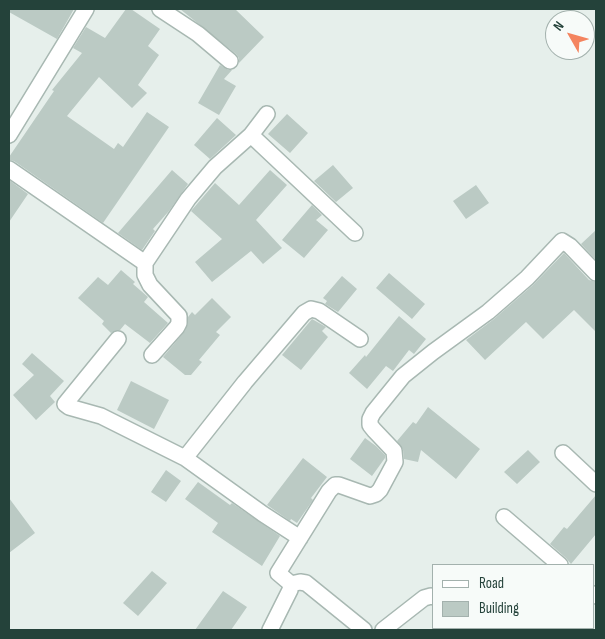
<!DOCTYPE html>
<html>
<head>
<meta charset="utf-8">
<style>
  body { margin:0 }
  #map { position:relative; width:605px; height:639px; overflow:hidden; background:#e6efeb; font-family:"Sofia Sans Condensed",sans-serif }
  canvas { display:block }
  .frame { position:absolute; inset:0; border:10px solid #24423a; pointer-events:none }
  .legend { position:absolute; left:432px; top:564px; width:162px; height:65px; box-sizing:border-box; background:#f7fbf9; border:1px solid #a3b1ad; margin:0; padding:6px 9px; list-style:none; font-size:15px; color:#24423a }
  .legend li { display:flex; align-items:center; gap:10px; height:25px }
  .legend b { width:25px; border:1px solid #a3b1ad }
  .north { position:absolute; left:545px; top:10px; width:50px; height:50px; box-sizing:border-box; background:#f7fbf9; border:1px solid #a3b1ad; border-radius:50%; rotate:308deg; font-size:14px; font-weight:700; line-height:20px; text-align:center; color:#24423a }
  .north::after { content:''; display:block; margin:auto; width:18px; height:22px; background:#f4845f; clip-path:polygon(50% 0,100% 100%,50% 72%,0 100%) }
</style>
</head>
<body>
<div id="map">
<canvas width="605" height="639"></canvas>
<div class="frame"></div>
<ul class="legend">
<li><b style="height:6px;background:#fff"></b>Road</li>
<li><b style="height:14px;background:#bbcac4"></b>Building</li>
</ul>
<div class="north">N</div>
</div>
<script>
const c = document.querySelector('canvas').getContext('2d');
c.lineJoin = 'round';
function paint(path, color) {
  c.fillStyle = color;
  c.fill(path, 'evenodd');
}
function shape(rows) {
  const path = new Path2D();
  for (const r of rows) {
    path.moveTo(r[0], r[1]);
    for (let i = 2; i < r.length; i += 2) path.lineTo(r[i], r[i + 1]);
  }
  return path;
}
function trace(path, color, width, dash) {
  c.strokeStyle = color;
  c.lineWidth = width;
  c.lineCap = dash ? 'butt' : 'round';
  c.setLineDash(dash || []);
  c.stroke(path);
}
paint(shape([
  [9,9,74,9,57,39,9,12],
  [126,9,131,9,160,29,148,46,159,55,138,85,147,93,132,108,99,77,67,116,114,149,118,143,123,147,147,112,169,127,103,223,14,161,9,160,9,157,54,91,52,90,82,53,73,48,86,27,105,38],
  [180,9,235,9,264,37,239,63,239,58,236,54],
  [220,65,228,70,232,70,224,79,236,86,219,115,198,103],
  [287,114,308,133,290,153,268,134],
  [217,118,236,135,210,159,194,145],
  [333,165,353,188,336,202,314,181],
  [172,170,188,184,169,211,153,229,155,231,142,250,118,233],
  [270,170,287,185,256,220,282,248,263,264,251,251,212,282,195,262,222,239,191,211,215,183,239,205],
  [9,180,28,194,9,222],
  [476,185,489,203,466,219,453,201],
  [312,205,322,215,316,220,328,230,304,258,282,240],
  [596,230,596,260,581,244],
  [564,253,589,280,596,282,596,332,574,310,543,339,526,322,485,360,466,340,494,319,533,285],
  [121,270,135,282,133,284,148,297,144,302,168,323,150,343,125,324,120,330,111,333,102,324,104,321,78,298,98,277,108,285],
  [389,273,425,304,412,319,376,288],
  [342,276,357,289,338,312,325,304,327,301,323,298],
  [212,298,231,317,216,332,220,335,199,360,202,362,191,375,185,375,163,357,185,331,188,323,188,317,192,312,195,315],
  [399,316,426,339,414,354,409,350,393,371,386,366,367,389,349,373,365,355,366,357],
  [312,319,326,327,322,331,328,337,301,370,282,355],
  [32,353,64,381,50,396,55,402,36,420,13,395,34,375,22,364],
  [131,381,169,400,154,429,117,410],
  [428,407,480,449,456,479,421,450,418,462,404,459,403,450,397,441,413,422,416,424],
  [365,438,376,446,385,455,385,458,372,476,350,459],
  [528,450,540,462,517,484,504,472],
  [303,458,327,477,311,498,313,500,297,523,291,519,290,521,267,505],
  [166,470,181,481,166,502,151,492],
  [198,482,230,505,232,503,280,536,262,566,212,532,218,523,185,499],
  [596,495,596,534,571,564,566,558,550,544,564,527,567,529],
  [9,498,35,533,9,553],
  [152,571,167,583,138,616,123,603],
  [223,591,247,607,231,630,195,630]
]), '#bbcac4');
const minor = shape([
  [160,9,198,34,230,61],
  [9,135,86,9],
  [251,135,355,233],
  [9,169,145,263],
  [118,339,65,404,69,407,101,416,185,458,263,514,300,538],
  [152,355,177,327,179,323,179,316,150,285,145,275,145,263,188,199,215,167,251,135,267,114],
  [563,453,596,484],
  [185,458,245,382,304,313,311,309,319,311,360,339],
  [504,517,560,565],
  [291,584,300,582,306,583,364,630],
  [594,594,596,596],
  [467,628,470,630],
  [270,630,290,590,291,584,278,573,329,491,335,485,339,485,370,496,376,494,380,490,395,462,394,451,374,430,370,425,370,419,373,413,403,376,433,352,488,312,527,278,562,241,570,246,596,273],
  [383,630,424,598,431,596,434,597]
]);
trace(minor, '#a8b8b2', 18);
trace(minor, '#fff', 15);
</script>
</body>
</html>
